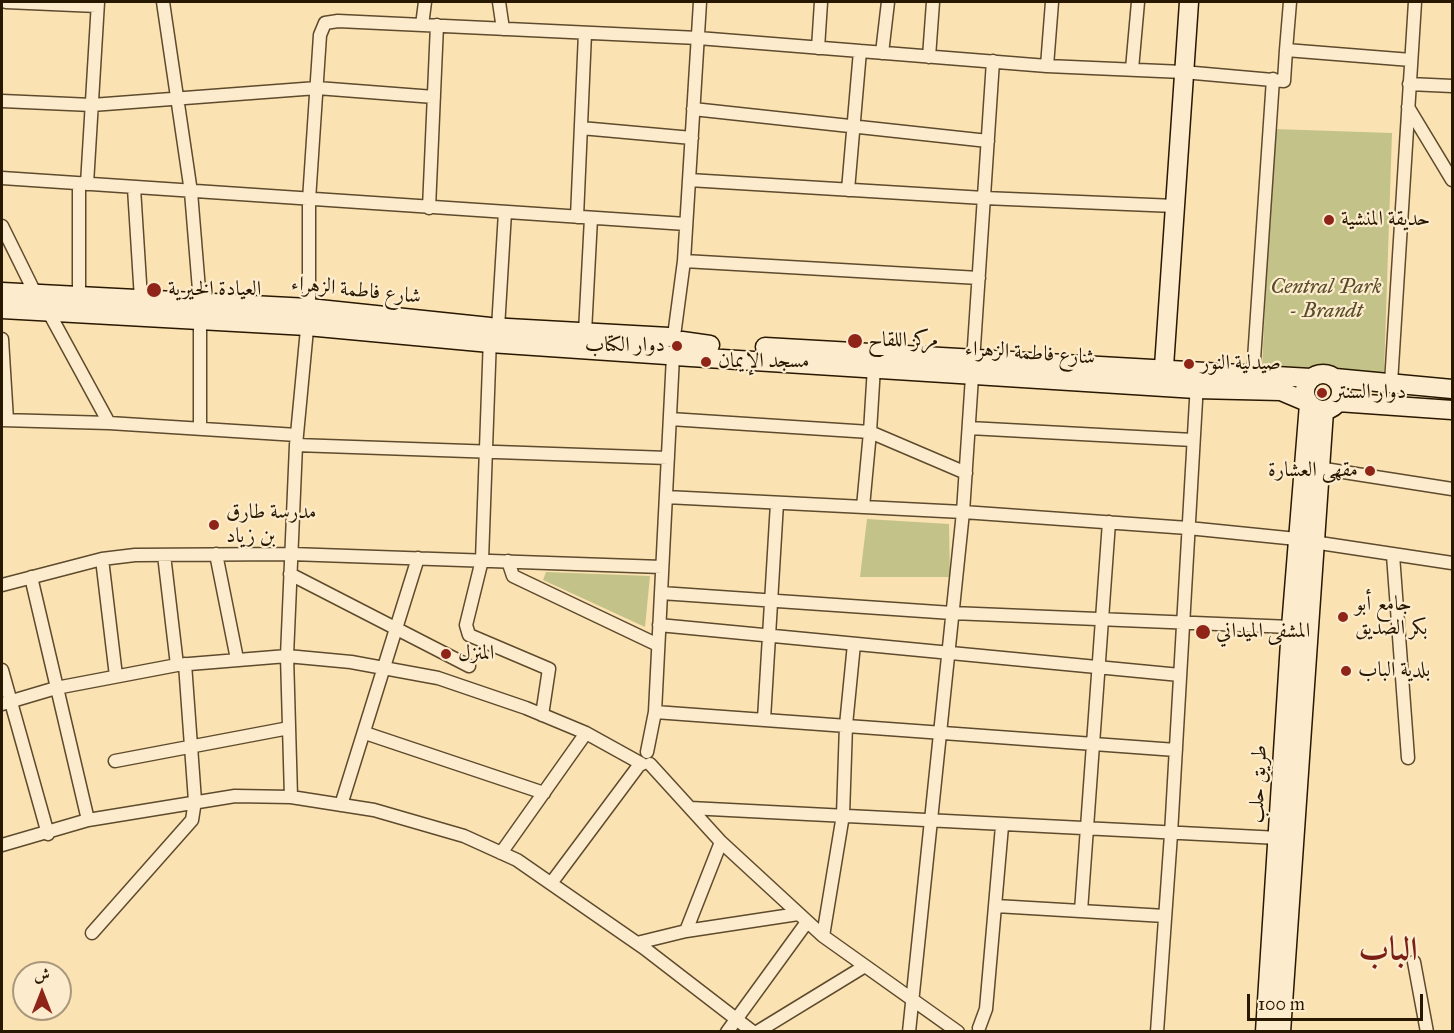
<!DOCTYPE html>
<html>
<head>
<meta charset="utf-8">
<style>
  body { margin:0 }
  #map { position:relative; width:1454px; height:1033px; overflow:hidden; background:#fbe2b2; font-family:"IM FELL Great Primer",Amiri,serif }
  canvas { display:block }
  .frame { position:absolute; inset:0; border:3px solid #291800; pointer-events:none }
  .north { position:absolute; left:12px; top:961px; width:60px; height:60px; box-sizing:border-box; background:#fceccd; border:2px solid #a8977b; border-radius:50%; rotate:0deg; font-size:16px; font-weight:700; line-height:24px; text-align:center; color:#291800 }
  .north::after { content:''; display:block; margin:auto; width:21px; height:27px; background:#8f2418; clip-path:polygon(50% 0,100% 100%,50% 72%,0 100%) }
  .scale { position:absolute; left:1247px; top:994px; width:176px; height:27px; box-sizing:border-box; border:3px solid #291800; border-top:0; padding-left:8px; font-size:18px; line-height:21px; white-space:nowrap; color:#291800; -webkit-text-stroke:4px #fceccd; paint-order:stroke }
</style>
</head>
<body>
<div id="map">
<canvas width="1454" height="1033"></canvas>
<div class="frame"></div>
<div class="north">ش</div>
<div class="scale">100 m</div>
</div>
<script>
const c = document.querySelector('canvas').getContext('2d');
c.lineJoin = 'round';
function paint(path, color) {
  c.fillStyle = color;
  c.fill(path, 'evenodd');
}
function shape(rows) {
  const path = new Path2D();
  for (const r of rows) {
    if (r.length === 3) {
      path.moveTo(r[0] + r[2], r[1]);
      path.arc(r[0], r[1], r[2], 0, 2 * Math.PI);
      continue;
    }
    path.moveTo(r[0], r[1]);
    for (let i = 2; i < r.length; i += 2) path.lineTo(r[i], r[i + 1]);
  }
  return path;
}
function trace(path, color, width, dash) {
  c.strokeStyle = color;
  c.lineWidth = width;
  c.lineCap = dash ? 'butt' : 'round';
  c.setLineDash(dash || []);
  c.stroke(path);
}
function label(font, color, halo, rows, align = 'center') {
  c.font = font + ' "IM FELL Great Primer",Amiri,serif';
  c.lineWidth = 4.5;
  c.setLineDash([]);
  c.textBaseline = 'middle';
  c.strokeStyle = halo;
  c.fillStyle = color;
  for (const [text, x, y, turn = 0] of rows) {
    c.save();
    c.translate(x, y);
    c.rotate((+turn || 0) * Math.PI / 180);
    c.textAlign = isNaN(turn) ? turn : align;
    if (halo) c.strokeText(text, 0, 0);
    c.fillText(text, 0, 0);
    c.restore();
  }
}
paint(shape([
  [1274,129,1392,133,1384,373,1262,366],
  [867,519,949,524,950,577,860,577],
  [546,572,650,576,645,627,543,580]
]), '#c3c289');
const street = shape([
  [6,2,97,6],
  [163,2,191,192,200,302],
  [499,2,503,29],
  [422,25,425,2],
  [818,48,821,2],
  [1286,50,1290,2],
  [882,53,888,2],
  [929,57,933,2],
  [1047,66,1052,2],
  [1132,69,1138,2],
  [1409,84,1452,86],
  [2,101,92,105,317,88,434,97],
  [1408,107,1452,180],
  [693,109,988,141],
  [581,128,692,138],
  [2,178,686,224],
  [689,180,984,198,1175,206],
  [79,184,79,295],
  [87,184,98,2],
  [134,188,141,299],
  [848,190,860,51],
  [429,208,437,25],
  [577,217,585,33],
  [2,226,35,293,48,311,109,423],
  [684,261,979,278],
  [498,328,505,212],
  [585,332,591,218],
  [674,336,684,261,700,2],
  [490,337,482,560,466,625,469,635,549,669,542,715],
  [2,339,7,420],
  [1253,374,1273,79],
  [1391,383,1415,2],
  [670,419,870,432,874,367],
  [2,420,109,423,297,435],
  [200,428,200,320],
  [969,428,1193,440],
  [296,445,668,458],
  [1318,468,1452,489],
  [666,497,963,512,1188,528,1297,539],
  [863,507,870,432,966,473],
  [1313,542,1452,563],
  [216,554,237,659],
  [164,555,177,665],
  [1393,555,1408,758],
  [102,559,116,676],
  [508,561,513,576,658,645],
  [290,574,469,666],
  [31,577,88,820],
  [2,585,102,559,135,555,291,554,662,567],
  [661,593,952,613,1291,627],
  [659,625,1180,675],
  [2,670,48,834],
  [2,704,56,688,177,665,287,656,351,662,438,678,526,708,586,733,642,764],
  [655,712,1176,750],
  [764,719,777,503],
  [365,733,544,793],
  [647,752,655,712,673,356],
  [115,761,289,728],
  [650,764,721,842,823,936,958,1032],
  [291,797,287,656,296,445,309,308,309,200,320,35,325,23,338,21,698,38,1047,66,1183,72,1284,81,1286,50,1411,60],
  [341,805,418,558],
  [690,808,1279,838],
  [2,845,88,820,235,796,291,797,374,810,464,836,517,860,644,948,753,1032],
  [501,853,586,733],
  [552,882,640,764],
  [996,906,1165,916],
  [1081,911,1109,522],
  [686,931,721,842],
  [92,933,192,820,195,801,185,664],
  [823,936,843,815,846,725,854,644],
  [637,943,686,931,798,914],
  [1414,962,1427,1032],
  [979,1028,986,1009,1002,826],
  [727,1032,807,922],
  [757,1032,865,966],
  [909,1032,963,512,993,61],
  [1157,1032,1171,834,1197,383]
]);
const secondary = shape([
  [2,292,309,308,490,327,669,337],
  [2,309,307,326,490,343,667,355],
  [682,341,710,345],
  [765,347,1311,378],
  [675,356,1196,389,1281,391,1307,402],
  [1323,392,18],
  [1335,378,1452,389],
  [1163,381,1189,2],
  [1338,402,1452,410],
  [1265,1032,1291,627,1309,404],
  [1281,1032,1324,411]
]);
trace(street, '#5e4a2c', 15);
trace(secondary, '#291800', 21);
trace(street, '#fceccd', 12);
trace(secondary, '#fceccd', 18);
for (const [x, y, r, color] of [
  [1329,220,6,"#8f2418"],
  [154,290,8,"#8f2418"],
  [855,341,8,"#8f2418"],
  [677,346,6,"#8f2418"],
  [706,362,6,"#8f2418"],
  [1189,364,6,"#8f2418"],
  [1322,393,6,"#8f2418"],
  [1370,471,6,"#8f2418"],
  [214,525,6,"#8f2418"],
  [1343,617,6,"#8f2418"],
  [1203,632,8,"#8f2418"],
  [446,654,6,"#8f2418"],
  [1346,671,6,"#8f2418"]
]) {
  const dot = new Path2D();
  dot.arc(x, y, r, 0, 2 * Math.PI);
  c.fillStyle = color;
  c.fill(dot);
  trace(dot, '#fceccd', 2);
}
label('21px', '#291800', '#fceccd', [
  ["حديقة المنشية",1341,220],
  ["العيادة الخيرية",168,290],
  ["مركز اللقاح",868,341],
  ["دوار الكتاب",665,346,"right"],
  ["مسجد الإيمان",718,362],
  ["صيدلية النور",1201,364],
  ["دوار السنتر",1334,393],
  ["مقهى العشارة",1358,471,"right"],
  ["مدرسة طارق",226,513],
  ["بن زياد",226,537],
  ["جامع أبو",1355,605],
  ["بكر الصديق",1355,629],
  ["المشفى الميداني",1216,632],
  ["المنزل",458,654],
  ["بلدية الباب",1358,671]
], 'left');
label('italic 21px', '#574b29', '#fceccd', [
  ["Central Park",1326,288],
  ["- Brandt",1326,312]
]);
label('21px', '#291800', '#fceccd', [
  ["شارع فاطمة الزهراء",356,291,6],
  ["شارع فاطمة الزهراء",1030,354,4],
  ["طريق حلب",1259,784,-87]
]);
label('bold 33px', '#7a1f14', '#fceccd', [
  ["الباب",1388,952]
]);
</script>
</body>
</html>
